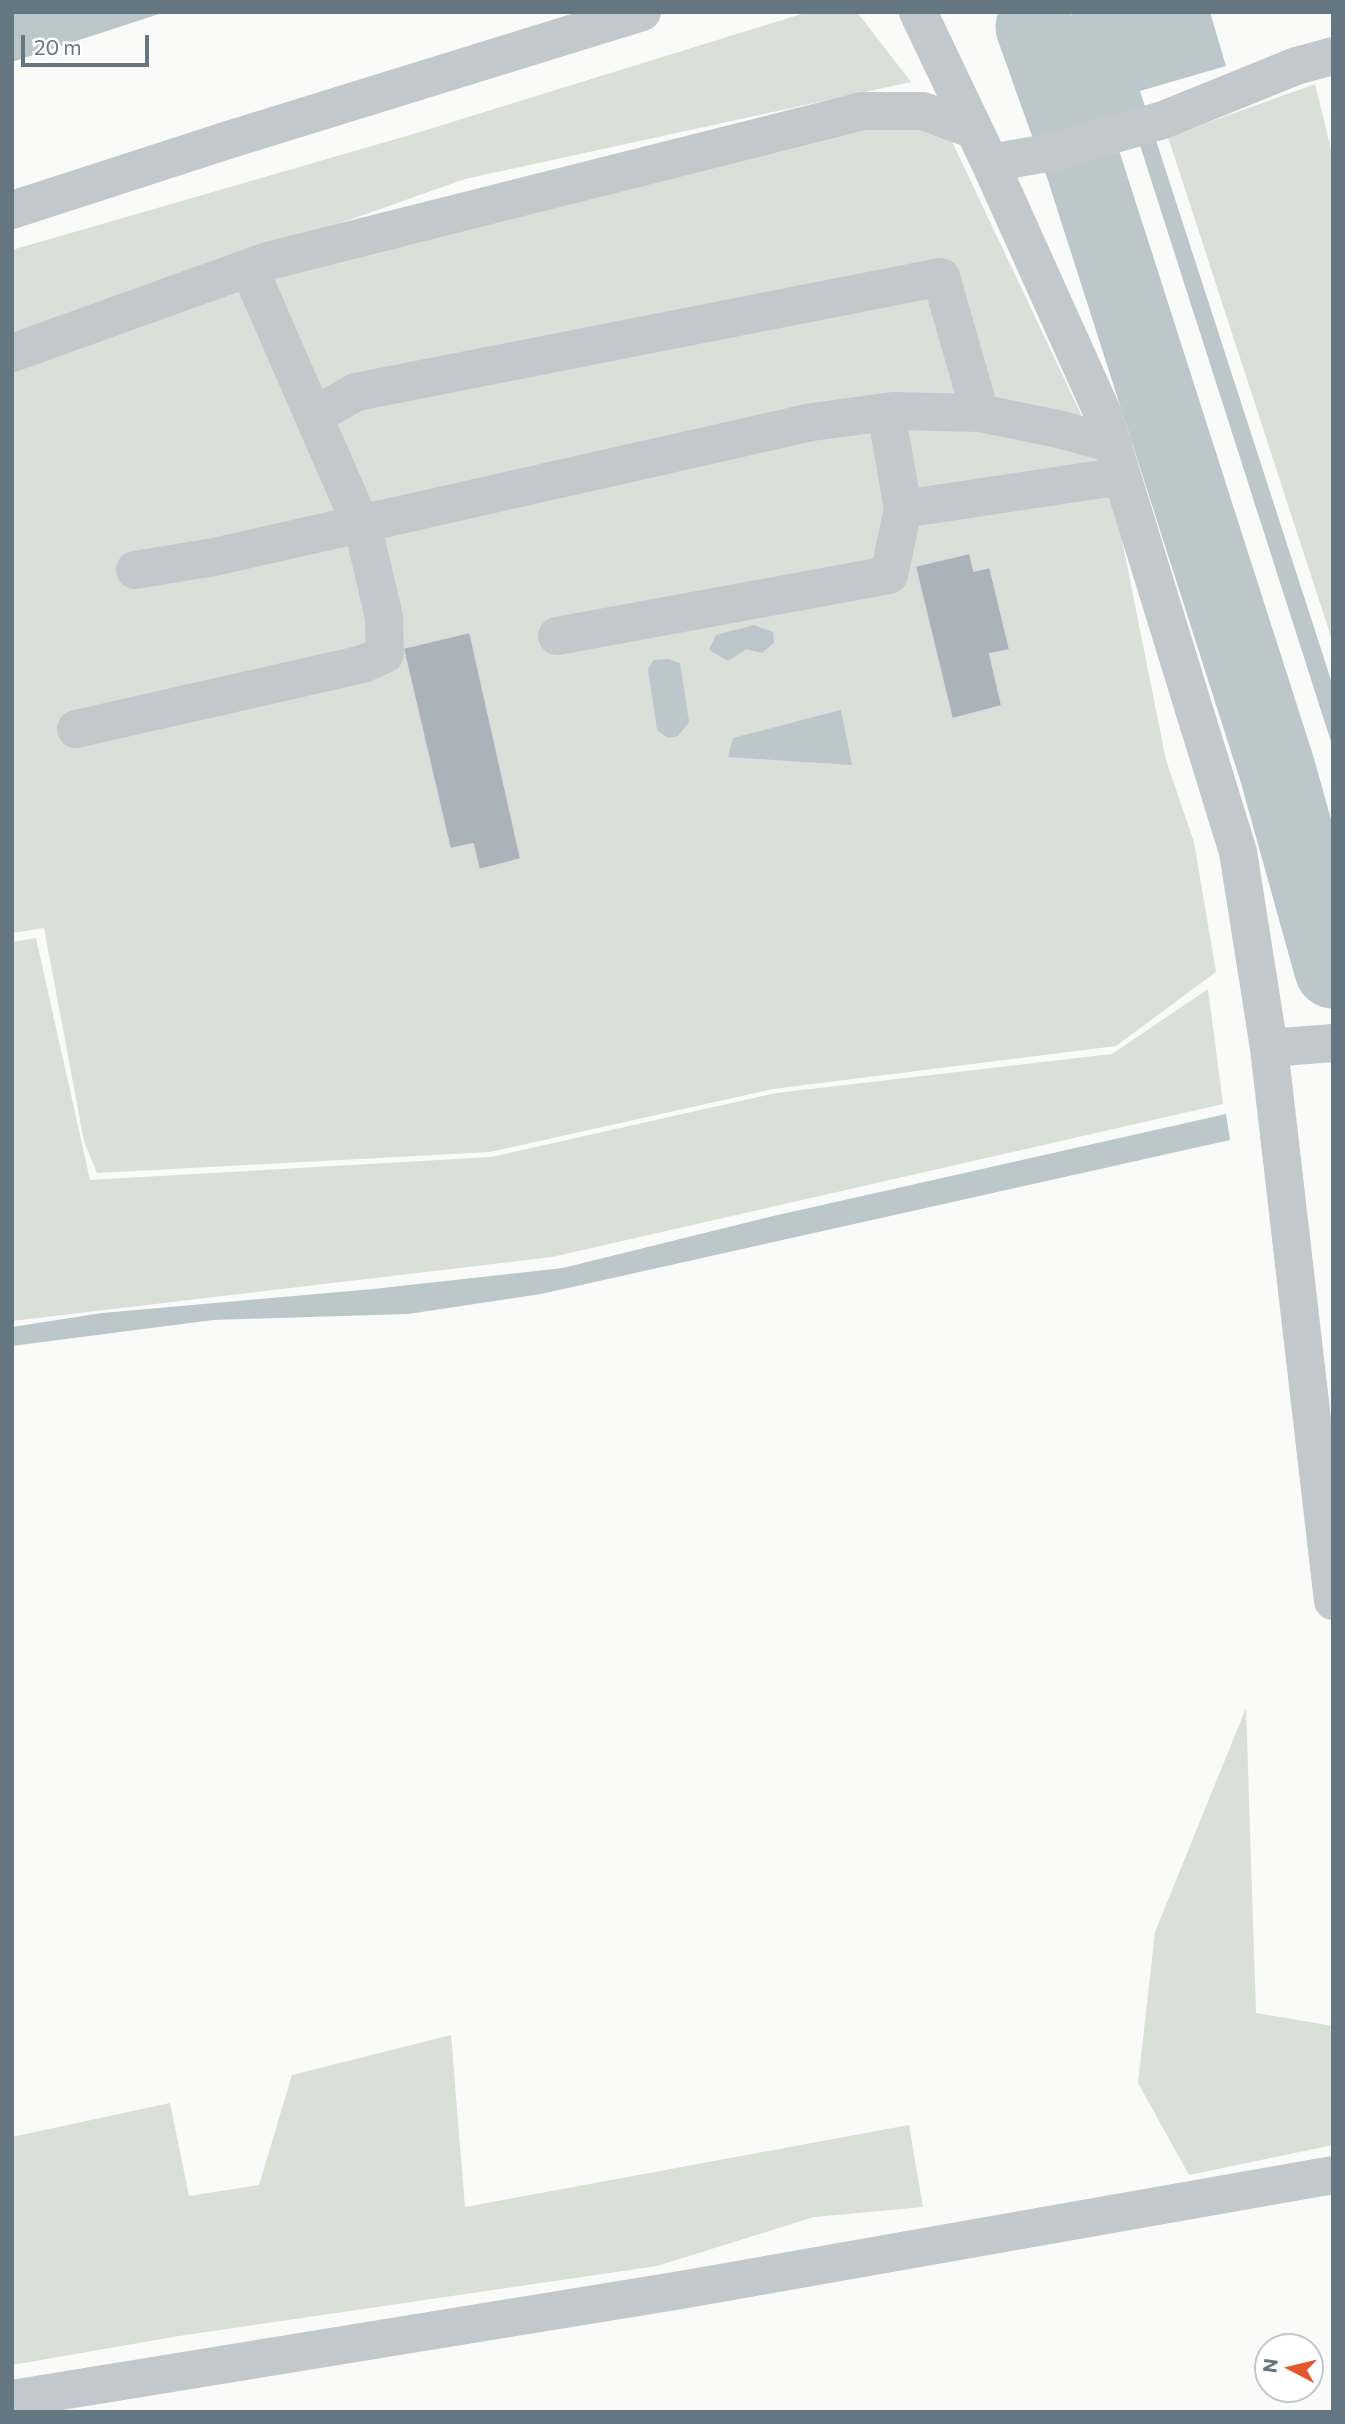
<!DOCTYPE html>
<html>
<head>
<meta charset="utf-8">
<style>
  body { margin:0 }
  #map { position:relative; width:1345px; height:2424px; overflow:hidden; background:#fafaf8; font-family:Commissioner,sans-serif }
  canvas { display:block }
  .frame { position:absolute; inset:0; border:14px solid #657683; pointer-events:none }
  .north { position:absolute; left:1254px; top:2333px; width:70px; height:70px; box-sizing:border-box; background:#fff; border:2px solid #c1c8cd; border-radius:50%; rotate:277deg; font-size:19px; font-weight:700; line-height:28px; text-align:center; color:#657683 }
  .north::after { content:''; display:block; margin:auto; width:24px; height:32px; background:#e4572e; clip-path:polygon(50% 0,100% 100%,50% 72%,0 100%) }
  .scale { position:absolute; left:21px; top:35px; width:128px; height:32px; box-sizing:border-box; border:4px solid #657683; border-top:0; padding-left:9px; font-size:21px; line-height:24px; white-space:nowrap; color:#657683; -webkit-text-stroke:5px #fff; paint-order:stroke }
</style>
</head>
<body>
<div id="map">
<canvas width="1345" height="2424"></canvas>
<div class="frame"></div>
<div class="north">N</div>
<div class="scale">20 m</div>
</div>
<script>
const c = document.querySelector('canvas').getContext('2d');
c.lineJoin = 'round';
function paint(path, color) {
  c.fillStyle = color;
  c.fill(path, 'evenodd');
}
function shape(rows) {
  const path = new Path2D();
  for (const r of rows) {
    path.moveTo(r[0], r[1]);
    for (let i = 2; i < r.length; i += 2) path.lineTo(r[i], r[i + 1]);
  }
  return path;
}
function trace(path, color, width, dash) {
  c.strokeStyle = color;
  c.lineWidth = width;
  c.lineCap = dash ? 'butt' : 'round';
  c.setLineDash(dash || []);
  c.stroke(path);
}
paint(shape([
  [808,12,857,12,911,82,465,179,349,220,12,333,12,250,410,135],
  [1315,84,1333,157,1333,643,1168,137],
  [930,95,1079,410,1114,500,1166,760,1194,842,1216,972,1116,1046,773,1089,490,1152,97,1173,84,1141,44,928,12,933,12,344],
  [36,938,90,1180,491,1157,776,1093,1112,1054,1208,989,1223,1104,552,1257,12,1321,12,942],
  [1246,1708,1256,2013,1333,2026,1333,2145,1189,2175,1138,2083,1155,1932],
  [451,2035,465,2207,909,2125,923,2207,814,2217,657,2266,179,2336,12,2365,12,2137,170,2103,189,2196,259,2185,292,2075]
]), '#dadfd7');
paint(shape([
  [12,12,165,12,12,62],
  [1079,12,1210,12,1226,66,1140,91,1333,686,1333,748,1129,111,1053,136,1024,30],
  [754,625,773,632,774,643,762,653,746,649,728,661,709,650,716,635],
  [668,659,680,663,689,722,678,736,668,738,657,730,648,669,654,660],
  [841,710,852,765,728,757,733,738],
  [1226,1114,1230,1140,541,1294,408,1314,213,1320,12,1346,12,1327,102,1313,373,1289,563,1268,769,1217]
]), '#bbc7cb');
trace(shape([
  [1034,27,1085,170,1277,769,1333,970]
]), '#bbc7cb', 77);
const building = shape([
  [970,553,974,571,990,567,1010,650,990,654,1002,706,952,719,915,566,970,553],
  [470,632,521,859,479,870,473,844,450,849,403,648,470,632]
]);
paint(building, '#aab3b9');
trace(building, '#dcdcda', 2);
trace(shape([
  [918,12,990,163,1103,414,1238,852,1269,1048],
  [990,163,1053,152,1163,120,1296,66,1333,56],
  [12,210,228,140,642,12],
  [12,353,268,261,863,111,923,111,974,130],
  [886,412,903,509],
  [314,416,356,392,941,277,980,413],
  [135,570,214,557,812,422,893,411,980,413,1058,429,1113,444],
  [557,636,889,575,903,509,1122,476],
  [76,729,363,664,385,654,384,617,364,532,249,268],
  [1333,1043,1269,1048,1333,1601],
  [12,2399,681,2290,1333,2175]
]), '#c3c8cc', 38);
</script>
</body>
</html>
